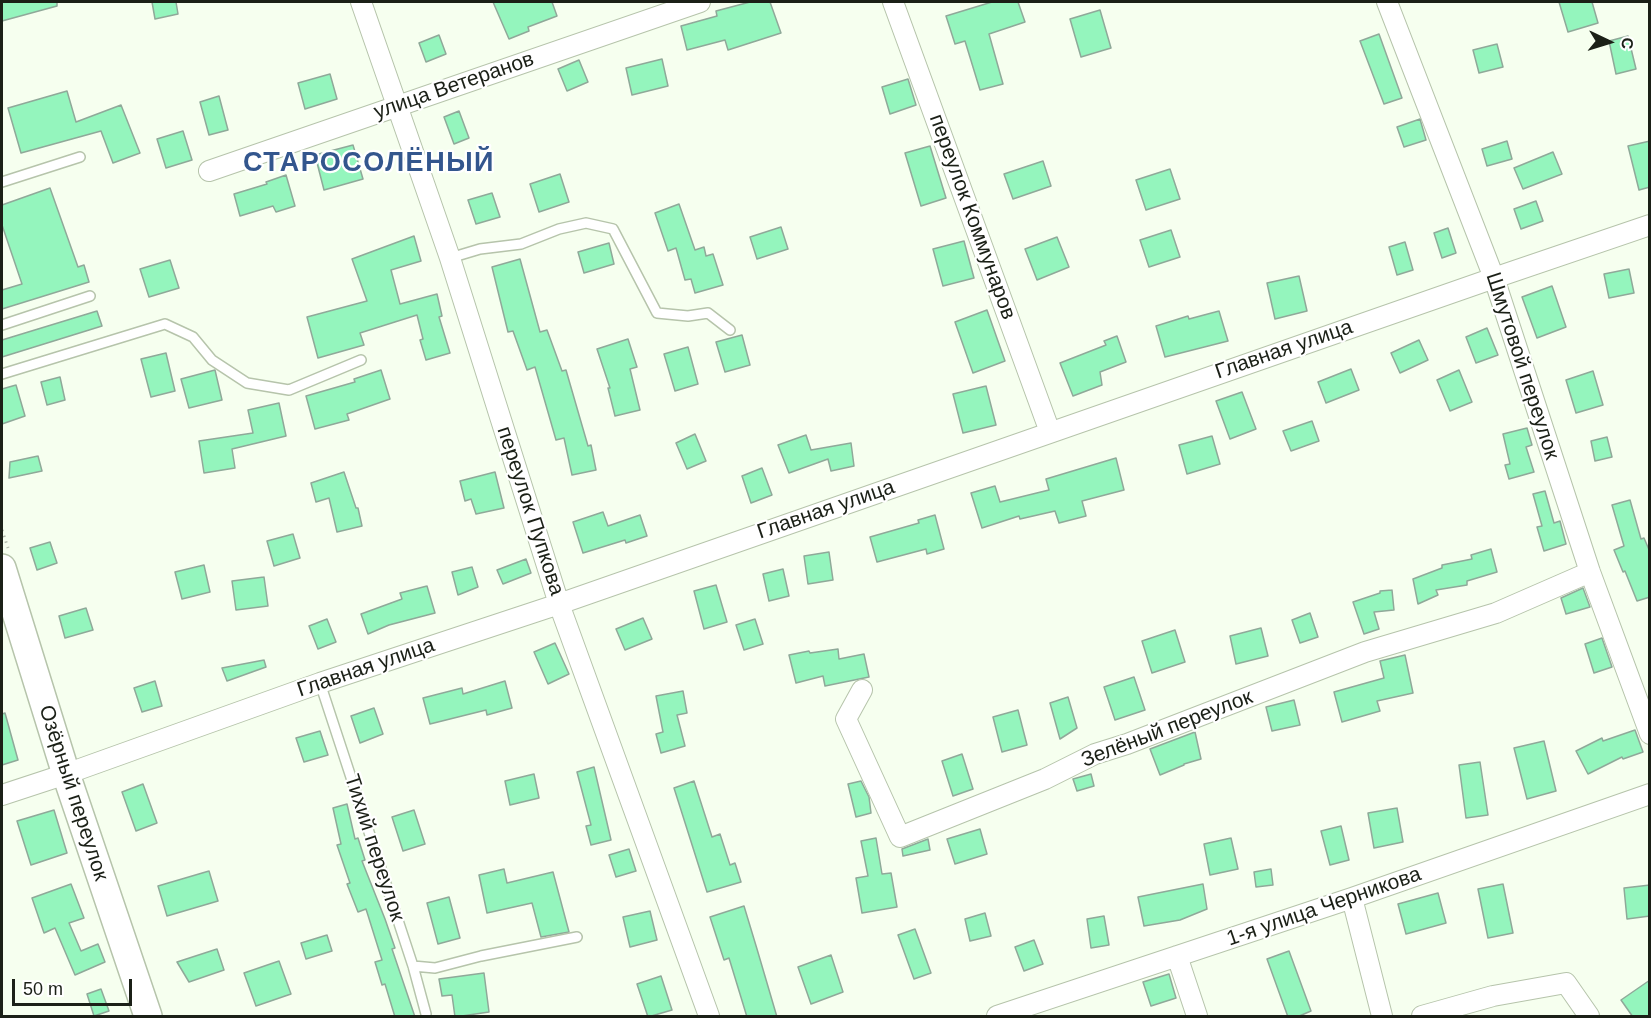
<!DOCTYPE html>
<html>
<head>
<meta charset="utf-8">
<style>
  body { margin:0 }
  #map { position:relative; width:1651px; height:1018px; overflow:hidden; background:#f6ffef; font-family:Arial,sans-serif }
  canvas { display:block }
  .frame { position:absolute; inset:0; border:3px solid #1b2017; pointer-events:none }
  .north { position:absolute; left:1579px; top:12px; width:60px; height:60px; -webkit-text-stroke:4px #fff; paint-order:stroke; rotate:94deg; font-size:16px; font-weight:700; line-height:24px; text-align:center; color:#1b2017 }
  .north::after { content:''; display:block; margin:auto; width:21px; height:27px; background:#1b2017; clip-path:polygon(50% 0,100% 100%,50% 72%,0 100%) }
  .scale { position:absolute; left:12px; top:979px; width:120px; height:27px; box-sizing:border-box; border:3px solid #1b2017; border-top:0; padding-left:8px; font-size:18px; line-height:21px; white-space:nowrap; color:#1b2017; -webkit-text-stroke:4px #fff; paint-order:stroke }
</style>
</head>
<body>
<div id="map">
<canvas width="1651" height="1018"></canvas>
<div class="frame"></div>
<div class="north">С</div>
<div class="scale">50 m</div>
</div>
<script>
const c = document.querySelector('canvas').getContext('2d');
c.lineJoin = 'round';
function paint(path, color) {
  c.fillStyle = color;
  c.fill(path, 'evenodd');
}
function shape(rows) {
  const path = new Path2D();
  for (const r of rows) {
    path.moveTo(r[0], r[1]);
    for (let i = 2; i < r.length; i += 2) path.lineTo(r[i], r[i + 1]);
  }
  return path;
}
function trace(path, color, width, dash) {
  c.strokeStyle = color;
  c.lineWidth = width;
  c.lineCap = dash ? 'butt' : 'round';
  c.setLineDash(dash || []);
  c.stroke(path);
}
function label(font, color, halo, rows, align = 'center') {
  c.font = font + ' Arial,sans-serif';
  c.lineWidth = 4.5;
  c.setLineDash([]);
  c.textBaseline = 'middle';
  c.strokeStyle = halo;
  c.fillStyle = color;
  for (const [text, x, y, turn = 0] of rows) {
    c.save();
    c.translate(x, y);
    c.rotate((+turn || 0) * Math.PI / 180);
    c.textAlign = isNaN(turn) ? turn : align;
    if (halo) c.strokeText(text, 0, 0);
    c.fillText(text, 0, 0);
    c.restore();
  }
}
const building = shape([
  [2,2,57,2,57,6,2,21,2,2],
  [152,2,176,2,178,14,155,19,152,2],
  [493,2,552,2,557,16,528,27,529,31,509,39,493,2],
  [750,2,770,2,781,33,728,50,725,40,687,50,681,26,717,16,716,11,750,2],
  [992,2,1018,2,1025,22,989,34,1003,84,980,90,965,41,955,44,946,16,992,2],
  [1559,2,1592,2,1598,23,1568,32,1559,2],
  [1100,10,1111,48,1081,57,1070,19,1100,10],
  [1379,34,1402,98,1384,104,1360,41,1379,34],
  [439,35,446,54,426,62,419,43,439,35],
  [1628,36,1636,69,1616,74,1609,41,1628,36],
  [1497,44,1503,67,1479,73,1473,50,1497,44],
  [662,59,668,86,632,95,626,68,662,59],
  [579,60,588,82,567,91,558,69,579,60],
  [330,74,337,99,305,109,298,83,330,74],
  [908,79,916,105,890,114,882,87,908,79],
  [67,91,76,122,121,105,140,153,113,163,101,131,21,153,8,108,67,91],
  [219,96,228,130,209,135,200,102,219,96],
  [459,111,469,138,454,144,444,117,459,111],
  [1420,119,1426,140,1404,147,1397,127,1420,119],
  [183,131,192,160,166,168,157,139,183,131],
  [1507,141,1512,159,1487,166,1482,149,1507,141],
  [1650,141,1650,187,1639,190,1628,146,1650,141],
  [353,145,363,179,324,190,315,155,353,145],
  [930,146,946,198,921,206,905,153,930,146],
  [1553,152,1562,174,1523,189,1514,168,1553,152],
  [1043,161,1051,186,1013,199,1004,174,1043,161],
  [1170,169,1180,199,1146,210,1136,180,1170,169],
  [560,174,569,202,539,212,530,184,560,174],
  [286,175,295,206,276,212,273,206,240,216,234,194,267,184,266,182,286,175],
  [50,188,78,267,84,265,89,282,2,309,2,290,22,284,2,225,2,205,50,188],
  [492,193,500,217,476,224,468,200,492,193],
  [1536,201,1543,221,1521,229,1514,209,1536,201],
  [679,204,695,250,704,247,706,256,713,254,723,285,695,293,691,279,685,280,676,248,668,251,655,213,679,204],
  [781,227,788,249,757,259,750,237,781,227],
  [1448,228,1456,253,1442,258,1434,233,1448,228],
  [1171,230,1180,257,1149,267,1140,240,1171,230],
  [414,236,421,261,391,270,400,304,437,294,442,316,439,317,450,353,426,360,420,340,423,339,417,315,360,333,364,345,318,358,307,317,367,301,352,259,414,236],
  [1057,237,1069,267,1037,280,1025,249,1057,237],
  [964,241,974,278,943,286,933,249,964,241],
  [1405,242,1413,270,1397,275,1389,247,1405,242],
  [609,243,614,264,584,273,578,252,609,243],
  [520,259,540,332,547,330,562,371,566,370,588,446,591,445,596,470,572,475,564,438,556,440,535,367,527,370,513,331,508,332,492,267,520,259],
  [170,260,179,288,149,297,140,269,170,260],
  [1629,269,1634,293,1609,298,1604,274,1629,269],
  [1299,276,1307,311,1275,319,1267,283,1299,276],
  [1552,286,1566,327,1537,338,1522,297,1552,286],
  [987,310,1005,361,973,373,955,322,987,310],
  [97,311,102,326,2,357,2,340,97,311],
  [1219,311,1228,341,1165,357,1156,326,1188,316,1189,319,1219,311],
  [1487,328,1498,355,1476,363,1466,337,1487,328],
  [742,335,750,365,725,372,716,342,742,335],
  [1117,336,1126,362,1100,372,1102,385,1073,396,1060,363,1106,345,1104,341,1117,336],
  [628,339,637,367,630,369,640,410,615,416,608,388,610,388,597,349,628,339],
  [1419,340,1428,360,1400,373,1391,353,1419,340],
  [688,347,698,384,675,391,664,354,688,347],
  [166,353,175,391,151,397,141,359,166,353],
  [1351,369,1359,390,1326,403,1318,382,1351,369],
  [215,370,222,400,189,408,181,379,215,370],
  [381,370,390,399,347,414,349,420,315,429,306,396,355,382,354,379,381,370],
  [1459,370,1472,402,1450,411,1437,380,1459,370],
  [1593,371,1603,405,1576,413,1566,380,1593,371],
  [60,377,65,400,47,405,41,382,60,377],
  [16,385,25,416,2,424,2,389,16,385],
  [986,386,996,425,963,433,953,394,986,386],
  [1242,392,1256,429,1230,439,1216,401,1242,392],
  [279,403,286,436,232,449,235,468,204,473,199,441,253,433,248,410,279,403],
  [1312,421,1319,441,1291,451,1283,431,1312,421],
  [1527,428,1532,445,1526,447,1534,472,1509,479,1505,465,1510,464,1503,434,1527,428],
  [695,434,706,461,687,469,676,443,695,434],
  [806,435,811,450,851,443,854,466,831,471,828,459,789,473,778,445,806,435],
  [1212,436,1220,464,1187,474,1179,445,1212,436],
  [1607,437,1612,457,1595,461,1591,441,1607,437],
  [38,456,42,471,9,478,10,462,38,456],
  [1116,458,1124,490,1082,501,1086,516,1059,523,1055,511,1020,519,1019,516,982,528,971,493,995,486,1000,502,1049,490,1046,479,1116,458],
  [762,468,772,495,751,503,742,476,762,468],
  [344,472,356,508,358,508,362,526,337,532,329,498,316,502,311,483,344,472],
  [495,472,504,508,476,514,471,499,465,501,460,481,495,472],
  [1545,491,1554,523,1560,521,1566,544,1544,551,1537,527,1542,526,1533,494,1545,491],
  [1630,500,1641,539,1644,538,1650,552,1650,597,1637,601,1625,571,1623,572,1614,550,1624,546,1612,505,1630,500],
  [603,512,608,526,640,515,647,536,626,543,625,540,583,553,573,522,603,512],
  [935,515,944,549,927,554,926,549,877,562,870,537,919,523,918,520,935,515],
  [293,534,300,558,274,566,267,541,293,534],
  [50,542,57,563,37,570,30,548,50,542],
  [1491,549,1497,572,1467,581,1467,585,1436,590,1438,595,1418,604,1413,579,1442,568,1442,565,1472,559,1471,555,1491,549],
  [829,552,833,580,808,584,804,556,829,552],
  [526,559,531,573,503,584,497,570,526,559],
  [204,565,210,592,182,599,175,572,204,565],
  [472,567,478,587,458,595,452,572,472,567],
  [783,569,789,596,769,601,763,574,783,569],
  [264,577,268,606,236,610,232,581,264,577],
  [716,585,727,622,704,629,694,591,716,585],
  [427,586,435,613,389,625,368,634,361,614,402,599,400,593,427,586],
  [1583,588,1590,607,1566,614,1561,598,1583,588],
  [1392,590,1394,610,1374,612,1379,629,1364,634,1353,602,1380,593,1380,591,1392,590],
  [86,608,93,630,65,638,59,616,86,608],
  [1310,613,1318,637,1300,643,1292,620,1310,613],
  [643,618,652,639,625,650,616,629,643,618],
  [327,619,336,642,318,649,309,626,327,619],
  [755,619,763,644,744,650,736,625,755,619],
  [1261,628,1268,656,1236,664,1230,636,1261,628],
  [1175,630,1185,662,1152,673,1142,641,1175,630],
  [1602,638,1612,667,1594,673,1585,644,1602,638],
  [555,643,569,674,548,684,534,652,555,643],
  [838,649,839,659,864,654,869,677,825,686,823,676,796,683,789,655,809,651,810,653,838,649],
  [1405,655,1413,693,1377,701,1380,711,1342,722,1334,692,1384,678,1380,661,1405,655],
  [264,660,266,667,227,681,222,668,264,660],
  [1134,677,1145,710,1115,720,1104,687,1134,677],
  [155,681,162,706,142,712,134,688,155,681],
  [505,681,512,708,487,715,486,710,430,724,423,698,462,688,463,694,505,681],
  [683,691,687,713,677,715,685,746,661,753,656,734,663,732,656,696,683,691],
  [1068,697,1077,728,1060,739,1050,703,1068,697],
  [1294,700,1300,725,1272,731,1266,707,1294,700],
  [374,708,383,734,360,743,351,716,374,708],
  [1018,710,1027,745,1002,752,993,717,1018,710],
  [5,713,18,760,2,765,2,714,5,713],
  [1635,730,1643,752,1623,759,1622,757,1588,774,1576,751,1602,738,1603,741,1635,730],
  [320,731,328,755,304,762,296,738,320,731],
  [1195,732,1201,759,1184,764,1184,765,1160,775,1150,749,1195,732],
  [1544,741,1556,791,1527,799,1514,748,1544,741],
  [962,754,973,789,953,796,942,761,962,754],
  [1480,762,1488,815,1466,818,1459,765,1480,762],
  [594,767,611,840,591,845,586,826,591,825,577,772,594,767],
  [534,774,539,798,510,805,505,781,534,774],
  [1091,774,1094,786,1077,791,1073,779,1091,774],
  [694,781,712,837,720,834,730,865,735,863,741,882,707,892,674,788,694,781],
  [861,781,869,797,871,813,856,817,848,784,861,781],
  [143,784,157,823,136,831,122,792,143,784],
  [347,804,355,839,358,838,365,860,362,861,385,919,395,948,392,949,415,1017,395,1017,385,984,382,985,375,962,382,960,366,909,358,912,347,884,350,883,337,845,341,844,333,808,347,804],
  [1397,808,1403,842,1374,848,1368,813,1397,808],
  [54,810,67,853,31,865,17,821,54,810],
  [414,810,425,844,403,851,392,817,414,810],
  [1341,826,1349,860,1330,865,1321,831,1341,826],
  [980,829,987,854,955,864,947,839,980,829],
  [876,838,882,874,891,873,897,907,862,913,856,878,868,876,861,841,876,838],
  [1231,838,1238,869,1210,875,1204,844,1231,838],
  [928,839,930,850,903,856,902,849,928,839],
  [629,849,636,871,616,877,609,855,629,849],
  [504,869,507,883,553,872,569,932,541,937,532,903,487,913,479,875,504,869],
  [1271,869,1273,885,1256,887,1254,872,1271,869],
  [209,871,218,901,167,916,158,886,209,871],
  [71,884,84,918,69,923,81,951,98,944,105,962,75,975,55,928,44,933,32,898,71,884],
  [1203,884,1207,909,1180,920,1144,926,1138,897,1203,884],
  [1503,884,1513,933,1488,938,1478,889,1503,884],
  [1650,885,1650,916,1627,919,1624,888,1650,885],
  [1438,893,1446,923,1406,934,1398,904,1438,893],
  [449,897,460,938,438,944,427,903,449,897],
  [744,906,757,949,777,1017,747,1017,729,958,724,960,710,917,744,906],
  [650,911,657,940,630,947,623,917,650,911],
  [985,913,991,936,970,941,965,919,985,913],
  [1104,916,1109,945,1091,948,1087,919,1104,916],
  [915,929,931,973,914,979,898,935,915,929],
  [327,935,332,951,306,959,301,943,327,935],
  [1034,940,1043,964,1024,971,1015,947,1034,940],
  [217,949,224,970,189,982,177,962,217,949],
  [1289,951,1311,1011,1297,1017,1288,1017,1267,959,1289,951],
  [831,955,843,992,811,1004,798,967,831,955],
  [279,961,291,994,256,1006,244,973,279,961],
  [484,973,489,1012,455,1017,452,995,442,996,439,979,484,973],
  [1169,974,1176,998,1151,1006,1143,982,1169,974],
  [661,976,672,1010,648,1017,637,984,661,976],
  [1650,980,1650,1017,1633,1017,1621,1000,1650,980],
  [101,989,109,1011,94,1016,87,994,101,989]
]);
paint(building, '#94f5bd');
trace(building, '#8fa999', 1.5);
const lane = shape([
  [2,182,80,157],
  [450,258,480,249,521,244,559,229,586,223,613,229,657,313,688,316,708,313,730,330],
  [2,325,90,296],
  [2,374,165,324,193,337,212,360,247,383,289,390,361,360],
  [320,683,413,966,426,1014],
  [413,966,435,968,481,956,577,937]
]);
const street = shape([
  [361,2,450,258,559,604,709,1016],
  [893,2,1050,432],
  [1387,2,1494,278,1590,572,1650,734],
  [209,171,700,2],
  [862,690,846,719,900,837,1045,779,1095,754,1127,744,1365,652,1496,613,1590,572],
  [2,795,66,774,320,683,559,604,1494,278,1650,225],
  [1352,898,1382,1016],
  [1177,956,1197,1016],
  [997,1016,1352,898,1650,794],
  [1422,1016,1493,996,1566,983,1589,1016]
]);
const secondary = shape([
  [2,568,66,774,148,1016]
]);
trace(lane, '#b6c4ab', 12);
trace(street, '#b6c4ab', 22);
trace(secondary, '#b6c4ab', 30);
trace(shape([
  [2,530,8,548]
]), '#b3bbad', 3, [1.5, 4.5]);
trace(lane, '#fff', 9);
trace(street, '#fff', 20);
trace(secondary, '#fff', 27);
label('21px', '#1b2017', '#fff', [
  ["улица Ветеранов",454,86,-19],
  ["переулок Коммунаров",972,217,70],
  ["Главная улица",1284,350,-19],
  ["Шмутовой переулок",1522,366,72],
  ["Главная улица",826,510,-19],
  ["переулок Пупкова",530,511,72],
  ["Главная улица",366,668,-19],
  ["Зелёный переулок",1167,729,-21],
  ["Озёрный переулок",73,793,72],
  ["Тихий переулок",374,848,72],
  ["1-я улица Черникова",1324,907,-19]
]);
c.letterSpacing = '1.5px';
label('bold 27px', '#33568d', '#fff', [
  ["СТАРОCОЛЁНЫЙ",369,164]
]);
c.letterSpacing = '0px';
</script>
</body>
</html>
